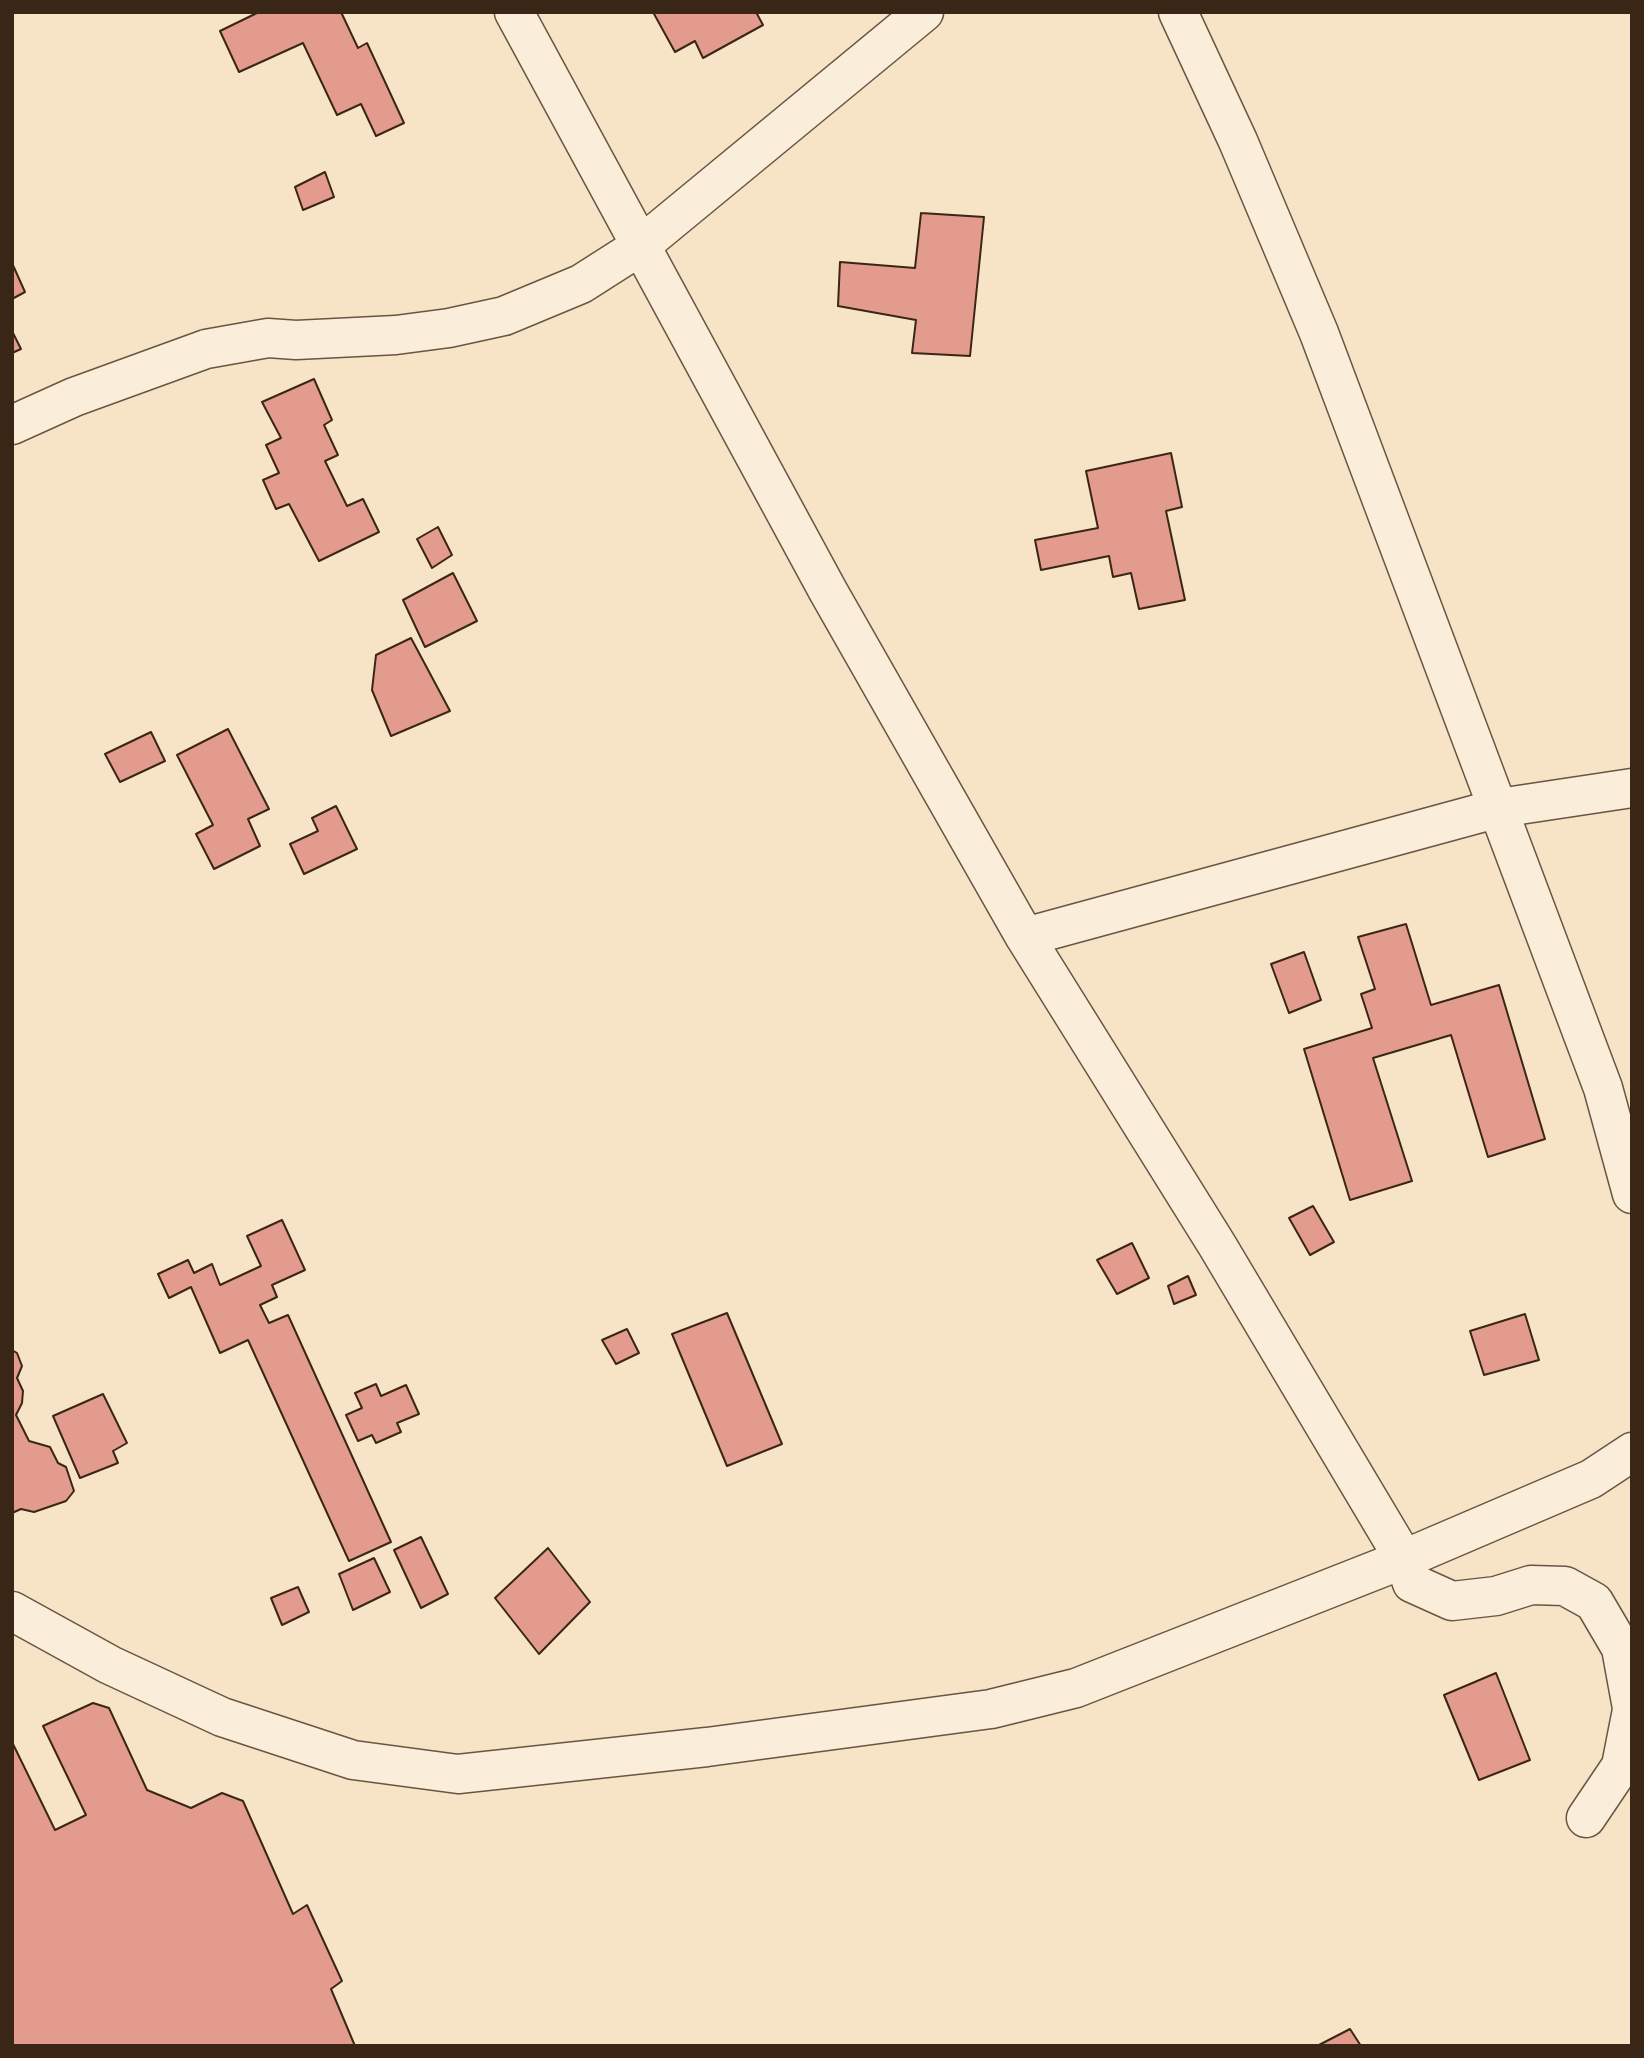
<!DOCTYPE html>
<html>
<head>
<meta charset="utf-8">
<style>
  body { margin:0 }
  #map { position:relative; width:1644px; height:2058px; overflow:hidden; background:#f7e3c6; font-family:"Libre Caslon Text",serif }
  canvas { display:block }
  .frame { position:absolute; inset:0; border:14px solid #3a2616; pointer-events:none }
</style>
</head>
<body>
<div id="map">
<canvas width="1644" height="2058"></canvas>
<div class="frame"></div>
</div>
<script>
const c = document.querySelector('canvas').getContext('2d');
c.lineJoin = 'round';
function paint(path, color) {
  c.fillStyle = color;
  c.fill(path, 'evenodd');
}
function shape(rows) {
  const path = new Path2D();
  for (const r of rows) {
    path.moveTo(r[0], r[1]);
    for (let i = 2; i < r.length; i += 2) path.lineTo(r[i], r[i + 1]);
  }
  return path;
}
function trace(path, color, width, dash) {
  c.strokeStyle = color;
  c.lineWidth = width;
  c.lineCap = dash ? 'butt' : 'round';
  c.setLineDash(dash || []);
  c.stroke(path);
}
const building = shape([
  [259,12,341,12,358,48,367,43,404,123,376,136,361,104,337,115,303,43,239,72,220,31,259,12],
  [653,12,756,12,763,25,703,58,695,41,675,52,653,12],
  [325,172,334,197,303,210,295,187,325,172],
  [921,213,984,217,970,356,912,353,916,320,838,306,840,262,915,268,921,213],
  [12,263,25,292,12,299,12,263],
  [12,331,21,349,12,353,12,331],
  [314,379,332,420,324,425,338,455,325,461,347,506,363,499,379,532,319,561,289,504,276,509,263,480,279,473,266,445,281,438,262,402,314,379],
  [1171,453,1182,507,1166,511,1185,600,1139,609,1131,573,1113,577,1109,556,1041,570,1035,540,1098,528,1086,471,1171,453],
  [438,527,452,555,432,568,417,539,438,527],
  [453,573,477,621,425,647,403,600,453,573],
  [411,638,450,711,391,736,372,690,376,655,411,638],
  [228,729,269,809,248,819,260,846,214,869,196,834,213,825,177,755,228,729],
  [151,732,165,761,120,782,105,754,151,732],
  [336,806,357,849,304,874,290,844,318,831,312,818,336,806],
  [1406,924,1431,1005,1499,985,1545,1139,1488,1157,1451,1035,1373,1058,1412,1181,1350,1200,1304,1049,1372,1028,1361,994,1375,989,1358,937,1406,924],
  [1304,952,1321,1000,1289,1013,1271,964,1304,952],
  [1313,1206,1334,1242,1310,1255,1289,1218,1313,1206],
  [282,1220,305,1270,272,1285,277,1297,260,1305,269,1323,288,1315,391,1542,349,1561,248,1340,220,1353,191,1287,169,1298,158,1274,188,1260,194,1273,212,1264,220,1285,261,1266,247,1236,282,1220],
  [1132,1243,1149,1278,1117,1294,1097,1260,1132,1243],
  [1188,1276,1196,1295,1174,1304,1168,1286,1188,1276],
  [727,1313,782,1444,727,1466,672,1334,727,1313],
  [1525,1314,1539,1360,1484,1375,1470,1331,1525,1314],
  [627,1329,639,1353,616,1364,602,1340,627,1329],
  [12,1350,17,1353,22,1366,17,1378,23,1391,22,1403,16,1415,29,1441,50,1447,58,1463,66,1467,74,1491,66,1501,34,1512,21,1509,12,1513,12,1350],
  [376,1384,381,1396,406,1385,419,1414,397,1423,401,1432,376,1443,372,1435,358,1441,346,1415,362,1408,355,1393,376,1384],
  [103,1394,127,1443,113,1451,118,1463,80,1478,53,1416,103,1394],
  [421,1537,448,1594,421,1608,394,1550,421,1537],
  [548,1548,590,1602,539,1654,495,1598,548,1548],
  [374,1558,390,1592,353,1610,339,1574,374,1558],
  [298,1587,309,1612,282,1625,271,1598,298,1587],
  [1496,1673,1530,1760,1479,1780,1444,1695,1496,1673],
  [93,1703,109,1708,147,1790,191,1808,222,1793,243,1801,293,1914,307,1905,342,1981,331,1989,355,2046,12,2046,12,1742,55,1830,86,1815,43,1726,93,1703],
  [1350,2029,1361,2046,1317,2046,1350,2029]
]);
paint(building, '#e39b8e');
trace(building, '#3a2616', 2);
const minor = shape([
  [514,12,828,591,1025,937,1217,1245,1404,1559,1412,1583,1452,1601,1496,1596,1531,1585,1565,1586,1594,1602,1621,1648,1632,1708],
  [1178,12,1238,141,1319,333,1603,1088,1632,1194],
  [12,425,74,397,206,349,268,338,296,340,396,335,449,328,504,316,581,284,639,247,924,12],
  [1025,937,1499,808,1632,788],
  [12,1611,110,1665,222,1717,353,1760,458,1774,707,1747,991,1709,1076,1688,1404,1559,1591,1479,1632,1452],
  [1586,1818,1621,1766,1632,1710]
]);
trace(minor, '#695542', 41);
trace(minor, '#faedda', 38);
</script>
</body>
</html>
